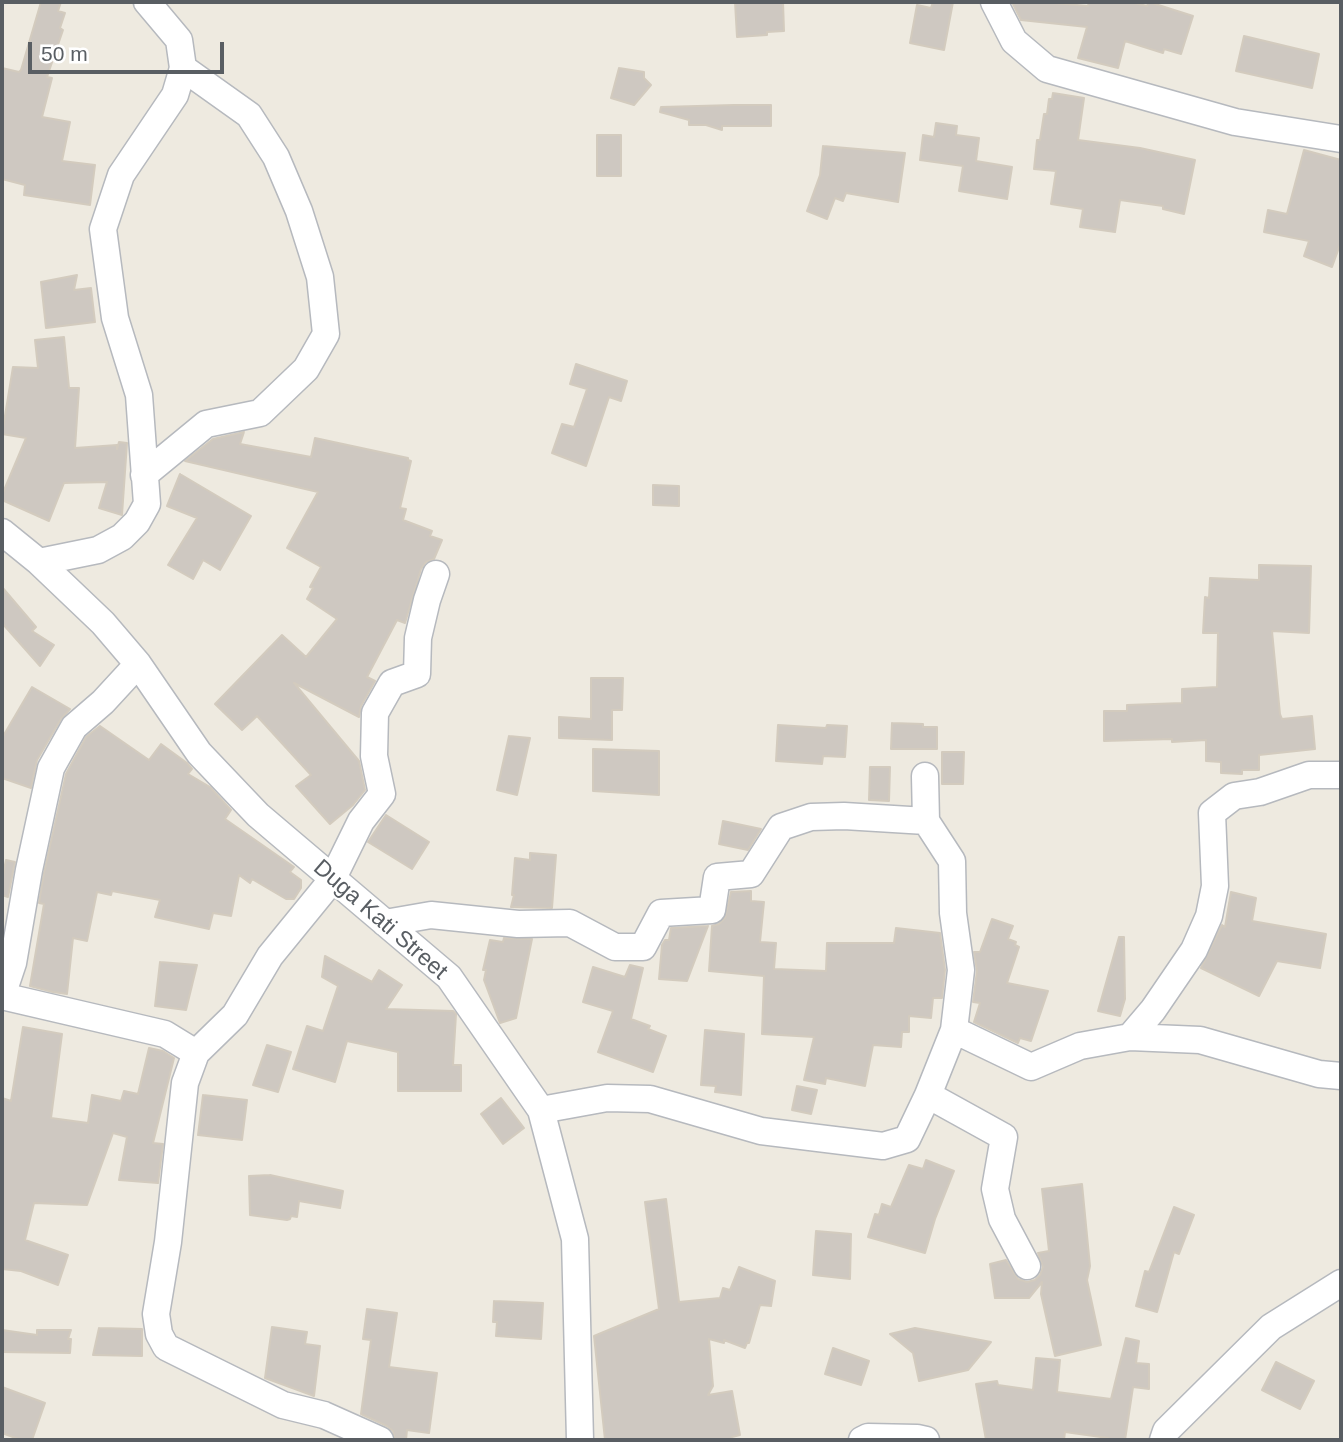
<!DOCTYPE html>
<html>
<head>
<meta charset="utf-8">
<style>
  body { margin:0 }
  #map { position:relative; width:1343px; height:1442px; overflow:hidden; background:#eeeae0; font-family:Helvetica,sans-serif }
  canvas { display:block }
  .frame { position:absolute; inset:0; border:4px solid #595e63; pointer-events:none }
  .scale { position:absolute; left:28px; top:42px; width:196px; height:32px; box-sizing:border-box; border:4px solid #595e63; border-top:0; padding-left:9px; font-size:21px; line-height:24px; white-space:nowrap; color:#595e63; -webkit-text-stroke:5px #fff; paint-order:stroke }
</style>
</head>
<body>
<div id="map">
<canvas width="1343" height="1442"></canvas>
<div class="frame"></div>
<div class="scale">50 m</div>
</div>
<script>
const c = document.querySelector('canvas').getContext('2d');
c.lineJoin = 'round';
function paint(path, color) {
  c.fillStyle = color;
  c.fill(path, 'evenodd');
}
function shape(rows) {
  const path = new Path2D();
  for (const r of rows) {
    path.moveTo(r[0], r[1]);
    for (let i = 2; i < r.length; i += 2) path.lineTo(r[i], r[i + 1]);
  }
  return path;
}
function trace(path, color, width, dash) {
  c.strokeStyle = color;
  c.lineWidth = width;
  c.lineCap = dash ? 'butt' : 'round';
  c.setLineDash(dash || []);
  c.stroke(path);
}
function label(font, color, halo, rows, align = 'center') {
  c.font = font + ' Helvetica,sans-serif';
  c.lineWidth = 5;
  c.setLineDash([]);
  c.textBaseline = 'middle';
  c.strokeStyle = halo;
  c.fillStyle = color;
  for (const [text, x, y, turn = 0] of rows) {
    c.save();
    c.translate(x, y);
    c.rotate((+turn || 0) * Math.PI / 180);
    c.textAlign = isNaN(turn) ? turn : align;
    if (halo) c.strokeText(text, 0, 0);
    c.fillText(text, 0, 0);
    c.restore();
  }
}
const building = shape([
  [41,2,61,2,58,11,65,13,60,28,63,30,47,77,52,78,42,117,70,122,62,161,95,165,90,205,24,195,25,185,2,179,2,68,19,72,21,70,41,2],
  [735,2,783,2,784,31,767,32,767,35,737,37,735,2],
  [933,2,953,2,944,50,910,43,917,5,931,8,933,2],
  [1012,2,1043,2,1088,6,1089,2,1131,2,1147,6,1149,2,1193,16,1181,54,1164,49,1163,53,1125,41,1118,68,1078,58,1087,27,1021,20,1012,2],
  [1244,36,1319,54,1312,88,1236,71,1244,36],
  [619,68,644,72,644,78,651,85,634,105,611,98,619,68],
  [1053,93,1084,98,1078,140,1140,148,1195,160,1184,214,1163,209,1163,206,1120,200,1115,232,1080,227,1083,209,1051,204,1056,171,1034,169,1037,140,1040,140,1044,114,1047,114,1049,99,1052,99,1053,93],
  [734,105,771,105,771,126,722,126,722,130,706,125,689,125,689,120,660,112,661,107,734,105],
  [936,123,957,126,956,135,979,138,976,161,1012,167,1007,199,959,191,963,166,920,160,923,135,934,137,936,123],
  [597,135,621,135,621,176,597,176,597,135],
  [823,146,905,153,898,202,846,193,843,201,835,198,827,219,807,211,820,175,823,146],
  [1304,150,1341,160,1341,242,1332,267,1304,256,1309,241,1264,232,1268,210,1287,214,1304,150],
  [77,275,74,290,91,288,95,322,46,328,41,282,77,275],
  [64,337,69,388,79,388,75,448,117,445,117,449,119,442,127,443,122,515,99,508,107,482,64,483,49,521,2,500,2,495,26,438,2,434,13,367,38,368,35,340,64,337],
  [576,364,627,381,621,401,609,397,586,466,552,453,562,424,574,427,587,389,570,384,576,364],
  [244,432,240,444,311,457,315,438,408,458,408,460,411,461,400,508,406,509,403,520,432,531,430,536,442,540,434,559,426,562,421,569,405,623,397,620,367,677,375,681,361,706,359,717,294,683,359,761,365,790,353,805,330,824,296,786,311,775,257,716,242,730,215,704,282,635,306,657,337,619,307,599,313,588,310,587,321,567,287,548,318,492,185,461,213,439,244,432],
  [180,474,251,516,220,570,203,560,193,579,168,565,197,518,167,506,180,474],
  [653,485,679,486,679,506,653,505,653,485],
  [1259,565,1311,566,1309,633,1272,631,1280,714,1282,719,1312,716,1315,749,1259,755,1259,770,1242,770,1242,774,1221,773,1221,762,1206,761,1206,740,1172,742,1172,739,1104,741,1104,711,1127,711,1127,705,1182,703,1182,689,1217,687,1218,633,1203,633,1205,597,1209,598,1210,578,1259,580,1259,565],
  [2,587,36,627,32,631,54,645,40,666,2,623,2,587],
  [591,678,623,678,622,710,612,710,612,740,559,738,559,717,591,719,591,678],
  [32,687,70,709,61,719,37,760,31,788,2,778,2,738,32,687],
  [892,723,923,724,923,727,937,727,937,749,891,749,892,723],
  [778,725,826,728,827,725,847,726,845,757,823,756,822,764,776,761,778,725],
  [100,726,149,760,161,744,187,763,192,769,188,774,210,787,231,810,225,819,294,867,290,872,301,880,301,888,294,899,286,899,252,879,250,883,239,875,231,916,213,913,209,929,155,917,160,900,112,891,111,895,97,892,87,941,73,938,67,994,53,992,30,986,44,904,39,903,44,873,66,774,86,737,100,726],
  [509,736,530,738,517,795,497,790,509,736],
  [593,749,659,751,659,795,593,791,593,749],
  [942,752,964,752,963,784,942,784,942,752],
  [870,767,890,767,889,801,869,800,870,767],
  [386,815,429,842,412,869,368,842,386,815],
  [723,821,761,829,748,850,719,844,723,821],
  [530,853,556,855,552,908,511,907,514,895,512,895,515,858,530,860,530,853],
  [6,860,15,862,8,897,2,895,2,879,6,860],
  [751,891,751,901,764,902,760,942,776,943,774,969,826,971,827,943,894,943,896,928,940,933,945,970,942,998,933,998,931,1018,909,1016,909,1032,902,1032,901,1047,873,1045,865,1086,826,1078,825,1084,804,1080,814,1037,762,1034,764,976,709,971,712,926,719,924,725,918,731,892,751,891],
  [1231,892,1256,898,1252,921,1326,934,1320,968,1277,961,1259,996,1201,968,1222,925,1225,927,1231,892],
  [992,919,1013,926,1008,939,1016,942,1015,945,1019,947,1007,983,1048,991,1031,1041,1020,1038,1018,1043,974,1022,980,1003,973,1002,977,971,974,952,980,952,992,919],
  [708,926,687,981,659,979,662,945,665,940,669,940,671,928,708,926],
  [1119,937,1124,937,1125,999,1120,1016,1098,1011,1119,937],
  [504,938,532,939,516,1018,500,1023,484,980,486,970,483,970,490,940,503,942,504,938],
  [325,956,372,982,379,970,402,985,386,1009,453,1011,456,1014,453,1065,461,1065,461,1091,398,1091,398,1052,347,1041,335,1082,293,1069,307,1026,323,1031,338,986,322,977,325,956],
  [160,962,197,965,186,1010,155,1006,160,962],
  [630,965,643,968,631,1019,650,1026,648,1029,666,1036,653,1072,598,1052,613,1011,583,1002,593,967,625,977,630,965],
  [23,1027,62,1034,51,1118,88,1123,92,1095,121,1101,124,1091,138,1094,149,1048,163,1051,174,1058,153,1143,163,1144,158,1183,119,1180,127,1137,113,1133,87,1205,34,1203,25,1240,68,1255,58,1285,21,1271,2,1269,2,1098,11,1101,23,1027],
  [705,1030,744,1034,741,1095,715,1092,716,1086,701,1085,705,1030],
  [267,1045,291,1052,278,1092,253,1085,267,1045],
  [797,1086,817,1090,811,1114,792,1110,797,1086],
  [203,1095,247,1100,242,1140,198,1135,203,1095],
  [501,1098,524,1128,503,1144,481,1114,501,1098],
  [926,1160,954,1171,935,1219,925,1253,868,1237,875,1214,879,1215,882,1204,891,1207,909,1165,923,1169,926,1160],
  [270,1175,343,1191,340,1208,299,1201,297,1217,291,1216,290,1219,287,1220,250,1215,249,1176,270,1175],
  [1082,1184,1090,1266,1087,1280,1101,1345,1055,1356,1041,1294,1042,1282,1029,1298,995,1298,990,1264,1006,1260,1018,1279,1027,1282,1035,1280,1040,1275,1043,1267,1038,1253,1049,1251,1042,1189,1082,1184],
  [666,1199,679,1302,720,1298,723,1288,730,1290,739,1267,775,1281,771,1306,760,1305,749,1343,747,1343,745,1348,724,1340,724,1343,709,1339,713,1386,708,1395,732,1391,740,1435,732,1437,733,1440,605,1440,594,1336,659,1309,645,1202,666,1199],
  [1174,1207,1194,1215,1179,1254,1174,1252,1157,1312,1136,1306,1145,1271,1149,1272,1174,1207],
  [816,1231,851,1234,850,1279,813,1275,816,1231],
  [494,1301,543,1303,541,1339,496,1336,497,1322,493,1322,494,1301],
  [367,1309,397,1313,389,1367,437,1373,429,1433,407,1430,406,1440,395,1440,393,1431,387,1426,361,1414,371,1340,363,1339,367,1309],
  [272,1327,307,1332,305,1344,320,1346,314,1396,265,1378,272,1327],
  [99,1328,142,1329,142,1356,93,1355,99,1328],
  [915,1328,943,1333,991,1342,968,1370,919,1381,913,1353,890,1334,915,1328],
  [2,1330,37,1335,37,1330,71,1330,68,1339,71,1339,70,1353,2,1352,2,1330],
  [1126,1338,1139,1341,1136,1363,1149,1364,1149,1389,1133,1387,1125,1440,1108,1440,1108,1438,1065,1432,1064,1440,986,1440,976,1384,997,1381,998,1385,1033,1390,1036,1358,1060,1360,1057,1392,1111,1399,1126,1338],
  [833,1348,869,1361,861,1385,825,1374,833,1348],
  [1276,1362,1314,1381,1300,1409,1262,1390,1276,1362],
  [2,1387,45,1403,32,1440,21,1440,2,1433,2,1387]
]);
paint(building, '#cec8c1');
trace(building, '#d3cbbe', 2);
const minor = shape([
  [994,2,1014,41,1047,69,1235,122,1341,139],
  [144,475,206,424,260,413,306,369,326,334,320,277,299,211,276,157,249,115,183,68],
  [2,532,39,562,103,623,138,664,199,753,258,815,449,977,541,1110,575,1239,580,1440],
  [39,562,98,550,122,537,137,522,147,504,139,395,115,318,103,229,121,175,175,95,183,68,179,40,147,2],
  [925,776,926,821,952,861,953,913,961,970,954,1030,928,1095],
  [385,923,431,915,518,924,570,923,615,947,643,947,661,913,712,910,717,877,751,874,781,827,811,817,844,816,926,821],
  [2,996,13,963,29,870,51,768,74,727,103,702,138,664],
  [2,996,165,1034,196,1053],
  [954,1030,1031,1067,1080,1046,1130,1037,1153,1010,1194,950,1209,916,1215,886,1212,813,1234,796,1260,792,1309,775,1341,775],
  [1130,1037,1200,1040,1319,1074,1341,1076],
  [541,1110,607,1098,650,1099,761,1131,883,1146,907,1139,928,1095,1004,1137,995,1189,1002,1219,1027,1266],
  [380,1440,324,1415,283,1405,166,1347,159,1334,156,1314,168,1242,185,1083,196,1053,235,1015,270,956,332,880,361,821,382,794,374,756,375,713,392,683,417,674,418,638,427,600,436,574],
  [862,1440,868,1437,917,1438,926,1440],
  [1163,1440,1166,1431,1271,1327,1341,1283]
]);
trace(minor, '#b6b9be', 29);
trace(minor, '#fff', 26);
label('23px', '#595e63', '#fff', [
  ["Duga Kati Street",380,920,41]
]);
</script>
</body>
</html>
